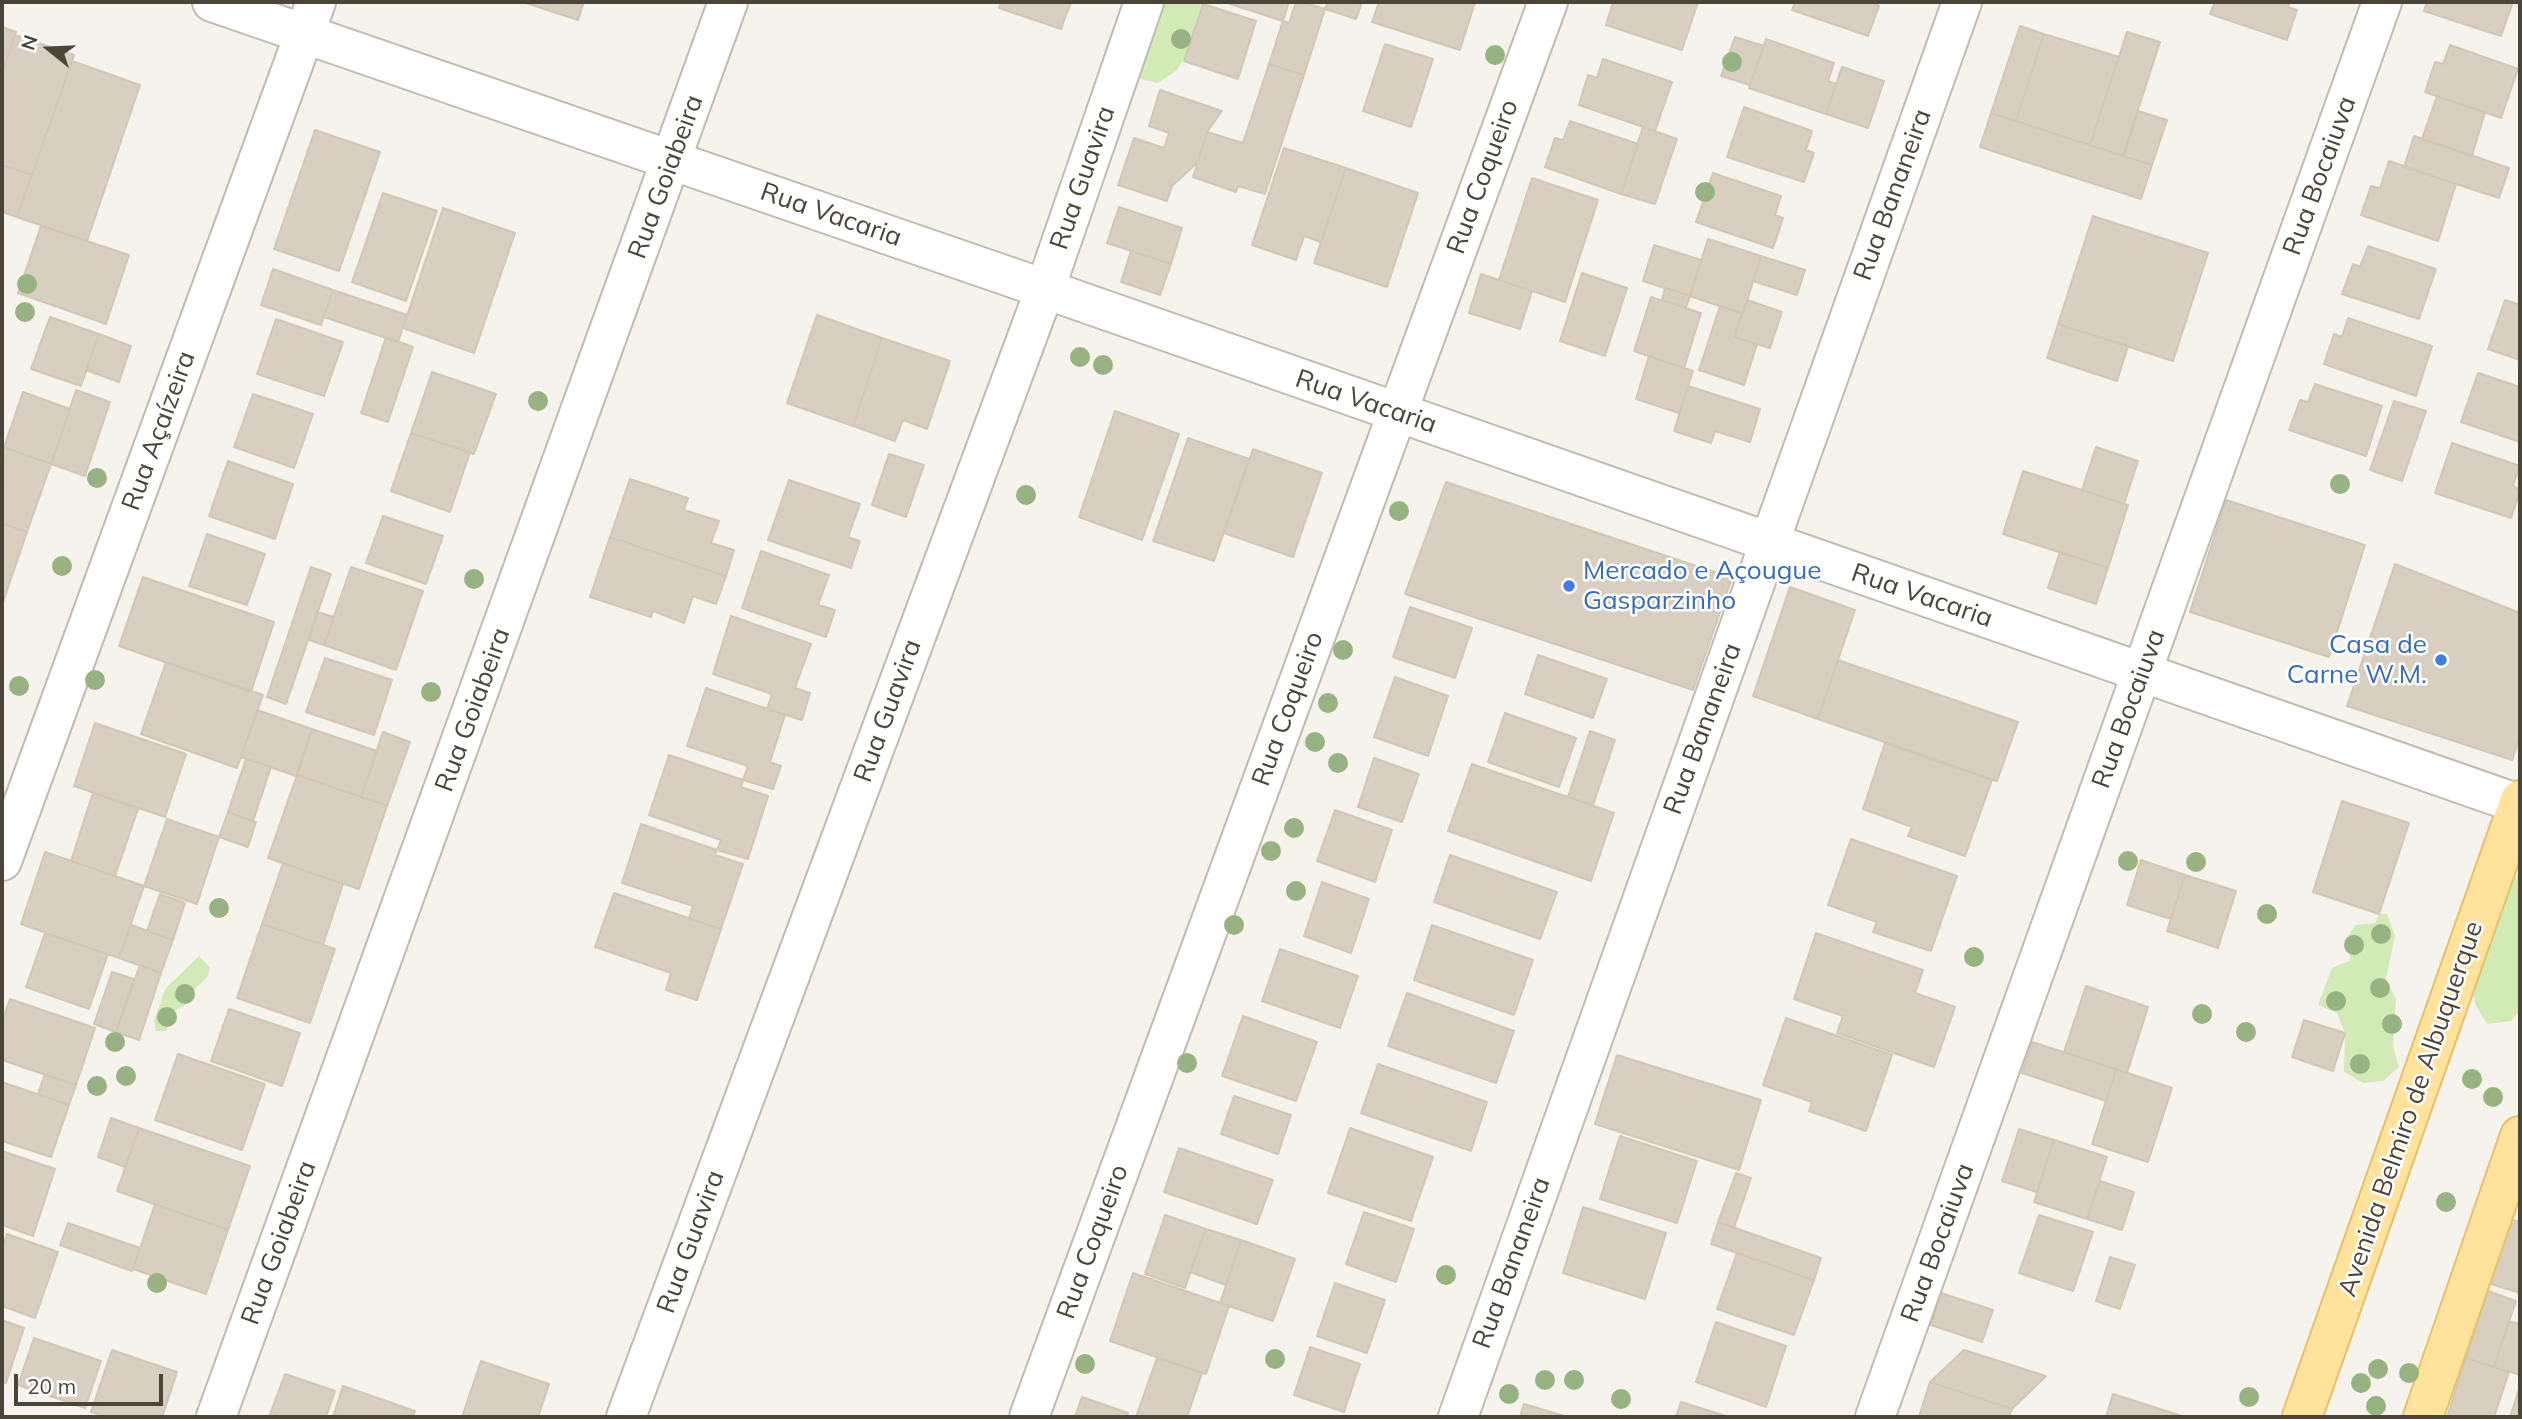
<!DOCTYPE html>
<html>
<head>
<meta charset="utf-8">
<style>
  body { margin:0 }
  #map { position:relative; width:2522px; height:1419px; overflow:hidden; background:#f6f3ec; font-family:Mulish,sans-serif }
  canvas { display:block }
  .frame { position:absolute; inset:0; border:4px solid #4b4439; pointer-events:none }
  .north { position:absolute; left:14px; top:14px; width:70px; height:70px; -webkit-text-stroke:5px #fff; paint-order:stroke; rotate:288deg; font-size:19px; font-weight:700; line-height:28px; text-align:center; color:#4b4439 }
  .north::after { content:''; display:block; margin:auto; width:24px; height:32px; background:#4b4439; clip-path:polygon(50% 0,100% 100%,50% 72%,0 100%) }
  .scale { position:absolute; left:14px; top:1374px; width:149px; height:32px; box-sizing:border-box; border:4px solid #4b4439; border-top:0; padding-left:9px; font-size:21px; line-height:24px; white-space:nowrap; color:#4b4439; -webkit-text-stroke:5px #fff; paint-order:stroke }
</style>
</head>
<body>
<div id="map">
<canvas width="2522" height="1419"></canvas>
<div class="frame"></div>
<div class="north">N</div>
<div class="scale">20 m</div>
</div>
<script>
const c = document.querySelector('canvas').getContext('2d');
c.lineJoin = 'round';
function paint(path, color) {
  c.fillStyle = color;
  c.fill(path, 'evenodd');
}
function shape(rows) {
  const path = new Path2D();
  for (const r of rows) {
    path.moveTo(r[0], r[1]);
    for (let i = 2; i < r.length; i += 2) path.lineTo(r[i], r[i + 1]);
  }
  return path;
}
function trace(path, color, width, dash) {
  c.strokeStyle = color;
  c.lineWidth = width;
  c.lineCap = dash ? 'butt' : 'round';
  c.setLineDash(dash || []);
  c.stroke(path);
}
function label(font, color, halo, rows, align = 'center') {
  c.font = font + ' Mulish,sans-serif';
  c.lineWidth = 5;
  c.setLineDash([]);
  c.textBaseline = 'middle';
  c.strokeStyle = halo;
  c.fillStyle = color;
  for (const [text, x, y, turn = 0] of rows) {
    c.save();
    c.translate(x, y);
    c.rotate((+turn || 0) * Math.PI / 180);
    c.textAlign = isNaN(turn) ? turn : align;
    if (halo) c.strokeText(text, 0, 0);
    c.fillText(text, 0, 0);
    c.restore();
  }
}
paint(shape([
  [1137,2,1202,2,1190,48,1177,70,1158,83,1136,78],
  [2518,875,2520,1011,2511,1021,2487,1024,2476,1006,2464,967,2504,889],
  [2379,914,2387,914,2395,936,2386,979,2396,999,2393,1046,2399,1067,2383,1081,2363,1083,2344,1072,2345,1033,2337,1013,2318,1005,2332,968,2351,960,2344,941,2356,925,2375,923],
  [199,956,210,968,207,977,192,992,192,1001,174,1011,166,1031,156,1031,154,1021,165,989]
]), '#d2eab5');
const building = shape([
  [523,2,584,2,578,20,523,2],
  [1001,2,1071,2,1061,29,999,8,1001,2],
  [1224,2,1296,2,1289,23,1224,2],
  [1289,2,1303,2,1325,9,1304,75,1269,64,1289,2],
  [1328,2,1362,2,1356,19,1325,9,1328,2],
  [1379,2,1475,2,1460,50,1372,22,1379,2],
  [1613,2,1698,2,1682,50,1606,25,1613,2],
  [1795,2,1871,2,1879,6,1868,36,1792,10,1795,2],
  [2215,2,2290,2,2288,7,2297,10,2287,40,2210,14,2215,2],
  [2427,2,2513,2,2501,36,2424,11,2427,2],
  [1203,4,1256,21,1238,79,1184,61,1203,4],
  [2020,26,2044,34,2016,121,1991,113,2020,26],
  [2,27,16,32,2,74,2,27],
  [2127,32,2160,42,2123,156,2090,145,2127,32],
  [2044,34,2119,57,2090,145,2016,121,2044,34],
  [15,35,74,55,32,175,2,165,2,74,15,35],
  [1735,37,1764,46,1750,85,1721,76,1735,37],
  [1766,39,1834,63,1828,81,1836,84,1826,114,1749,88,1766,39],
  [1385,44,1433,59,1411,127,1363,111,1385,44],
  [2450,45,2518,69,2501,118,2425,92,2435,62,2443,64,2450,45],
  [1603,59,1672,82,1655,131,1579,105,1588,75,1597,78,1603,59],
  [72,61,140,85,87,241,17,217,72,61],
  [1269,64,1304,75,1265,194,1238,186,1236,192,1193,177,1207,132,1243,143,1269,64],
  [1842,67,1884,81,1868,128,1826,114,1842,67],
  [1160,90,1222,111,1207,132,1197,163,1172,186,1167,201,1118,185,1134,138,1164,148,1169,133,1149,126,1160,90],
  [2437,96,2485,112,2472,156,2422,139,2437,96],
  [1744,107,1812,131,1806,150,1814,153,1804,182,1727,157,1744,107],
  [2138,111,2167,120,2152,165,2124,156,2138,111],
  [1991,113,2152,165,2141,199,1980,147,1991,113],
  [1570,121,1638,144,1621,194,1545,167,1555,138,1563,140,1570,121],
  [1643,127,1677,139,1655,204,1621,194,1643,127],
  [315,130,380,152,339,271,274,249,315,130],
  [2414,136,2509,168,2499,198,2404,167,2414,136],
  [1284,148,1346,168,1321,242,1304,236,1296,260,1252,245,1284,148],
  [2389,161,2456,184,2438,241,2361,215,2371,186,2380,188,2389,161],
  [2,165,32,175,17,217,2,212,2,165],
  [1346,168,1418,193,1387,287,1314,263,1346,168],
  [1713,173,1781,196,1775,215,1783,218,1773,248,1696,222,1713,173],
  [1532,178,1598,200,1565,302,1499,280,1532,178],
  [383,193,437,211,406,301,352,282,383,193],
  [1119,207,1182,228,1171,264,1107,243,1119,207],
  [443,208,515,233,474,353,403,328,443,208],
  [2093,216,2208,253,2173,361,2058,324,2093,216],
  [41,226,129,255,106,324,18,293,41,226],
  [1708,239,1761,256,1743,314,1690,296,1708,239],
  [1654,245,1701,260,1690,296,1643,281,1654,245],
  [2368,246,2436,269,2419,319,2342,294,2353,264,2360,267,2368,246],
  [1131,251,1171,264,1160,295,1121,282,1131,251],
  [1761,256,1805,270,1797,295,1753,281,1761,256],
  [273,269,333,290,321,325,261,305,273,269],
  [1582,273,1627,288,1605,356,1560,341,1582,273],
  [1481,274,1532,291,1520,329,1469,313,1481,274],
  [1665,288,1690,296,1686,308,1662,300,1665,288],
  [333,290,407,315,398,342,324,317,333,290],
  [1651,297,1701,313,1684,368,1634,351,1651,297],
  [1747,300,1782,312,1770,348,1734,337,1747,300],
  [2505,300,2520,305,2520,360,2488,349,2505,300],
  [1720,306,1742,313,1734,337,1757,344,1744,385,1699,370,1720,306],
  [817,315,882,338,853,426,787,403,817,315],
  [50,317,99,334,81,386,31,369,50,317],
  [2348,318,2432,346,2416,396,2324,364,2334,334,2342,337,2348,318],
  [276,319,343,342,324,396,257,374,276,319],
  [2058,324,2128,346,2117,381,2047,358,2058,324],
  [99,334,131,346,119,382,86,370,99,334],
  [386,337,413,347,388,422,361,413,386,337],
  [882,338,950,361,927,429,903,420,895,441,853,426,882,338],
  [1649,356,1693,371,1679,413,1636,399,1649,356],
  [432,372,496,394,474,454,411,433,432,372],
  [2478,373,2520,387,2520,442,2461,422,2478,373],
  [2315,384,2382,406,2366,456,2289,430,2300,400,2308,402,2315,384],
  [1688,386,1760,409,1750,442,1715,431,1711,443,1674,431,1688,386],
  [76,390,110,402,85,476,51,464,76,390],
  [23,392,70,409,51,464,4,447,23,392],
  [253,394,313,414,294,468,234,447,253,394],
  [2394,401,2426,411,2402,481,2370,470,2394,401],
  [1115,411,1179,434,1142,540,1079,517,1115,411],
  [411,433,470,452,450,512,391,491,411,433],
  [1188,438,1249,459,1214,561,1153,541,1188,438],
  [2452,443,2520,466,2513,485,2520,491,2511,518,2435,493,2452,443],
  [4,447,51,464,27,532,2,523,4,447],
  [2096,447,2138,461,2124,504,2082,490,2096,447],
  [1253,449,1322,473,1293,557,1224,533,1253,449],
  [889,454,924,465,906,517,872,505,889,454],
  [228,461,293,484,275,539,209,516,228,461],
  [2023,471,2128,505,2108,568,2003,534,2023,471],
  [630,479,688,498,684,510,719,521,711,543,734,550,726,576,610,537,630,479],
  [789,480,860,504,848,537,860,541,851,568,768,540,789,480],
  [1446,482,1732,578,1693,690,1405,594,1446,482],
  [2226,500,2365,545,2329,657,2190,612,2226,500],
  [383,516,443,536,426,584,366,563,383,516],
  [2,523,27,532,2,605,2,523],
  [207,534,265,554,247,605,189,586,207,534],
  [610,537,726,576,716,604,693,596,684,623,653,611,651,617,590,597,610,537],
  [761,551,829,575,818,605,835,610,826,637,742,608,761,551],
  [2060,552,2108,568,2096,604,2048,588,2060,552],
  [2395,564,2520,613,2520,737,2512,760,2347,706,2395,564],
  [311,567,331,574,286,704,267,697,311,567],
  [351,567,423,591,396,670,324,645,351,567],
  [143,577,274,622,251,692,119,646,143,577],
  [1790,587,1855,610,1818,719,1753,696,1790,587],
  [1410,607,1472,628,1455,678,1393,657,1410,607],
  [317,612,334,617,324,645,309,640,317,612],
  [731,616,811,644,795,688,810,693,802,720,767,709,772,694,713,674,731,616],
  [1538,655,1607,679,1593,718,1525,694,1538,655],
  [325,658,392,680,374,735,306,712,325,658],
  [1838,660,2018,722,1997,781,1818,719,1838,660],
  [166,662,263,695,237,768,141,734,166,662],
  [1395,677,1448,696,1428,756,1374,737,1395,677],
  [706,688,785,715,770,762,781,766,773,789,743,780,748,766,687,746,706,688],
  [257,710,312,729,296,776,241,757,257,710],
  [1505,713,1576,738,1559,787,1488,762,1505,713],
  [95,723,186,754,165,817,74,786,95,723],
  [312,729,377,751,361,797,297,775,312,729],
  [1590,731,1615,740,1593,805,1568,797,1590,731],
  [383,732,410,742,387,806,361,797,383,732],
  [1885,743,1992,780,1965,856,1908,836,1912,827,1863,809,1885,743],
  [669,755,743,780,741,787,768,796,748,859,717,850,721,840,649,815,669,755],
  [1374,758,1419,774,1402,822,1358,807,1374,758],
  [246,759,271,767,253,821,228,812,246,759],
  [1472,764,1614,813,1591,881,1448,831,1472,764],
  [297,775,387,806,359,889,268,858,297,775],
  [93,793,138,809,115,876,71,861,93,793],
  [2342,801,2409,823,2379,914,2313,892,2342,801],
  [1335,810,1392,830,1375,882,1317,861,1335,810],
  [228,812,256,822,248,847,219,837,228,812],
  [167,819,219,837,197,904,144,886,167,819],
  [641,824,717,850,715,855,743,864,721,929,689,918,693,906,622,883,641,824],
  [1851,839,1957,876,1931,951,1873,932,1877,922,1828,905,1851,839],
  [45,852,144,886,119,958,21,924,45,852],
  [1450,855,1557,892,1540,939,1434,902,1450,855],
  [2141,860,2185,875,2171,919,2127,905,2141,860],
  [283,863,343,884,323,945,262,924,283,863],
  [2185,875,2236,891,2218,948,2167,931,2185,875],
  [1322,882,1369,899,1351,953,1304,936,1322,882],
  [614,893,721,929,697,1000,666,990,671,973,595,947,614,893],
  [160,894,185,903,173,940,147,931,160,894],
  [262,924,335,949,310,1023,237,998,262,924],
  [131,925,173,940,161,973,119,958,131,925],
  [1432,925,1533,960,1514,1015,1414,980,1432,925],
  [45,933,108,954,89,1009,26,987,45,933],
  [1816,933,1923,970,1915,993,1955,1007,1934,1067,1837,1033,1843,1016,1794,999,1816,933],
  [1280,949,1358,976,1340,1028,1262,1001,1280,949],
  [140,965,161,973,139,1040,116,1032,140,965],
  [112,972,134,979,116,1032,94,1024,112,972],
  [2086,986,2148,1007,2127,1073,2064,1052,2086,986],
  [1407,993,1514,1031,1496,1083,1388,1046,1407,993],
  [10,999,95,1028,76,1085,2,1060,2,1022,10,999],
  [229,1009,300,1033,282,1086,211,1061,229,1009],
  [1243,1016,1317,1042,1296,1101,1222,1076,1243,1016],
  [1786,1018,1892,1055,1866,1131,1809,1111,1812,1102,1763,1085,1786,1018],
  [2304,1020,2345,1033,2333,1071,2292,1057,2304,1020],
  [2032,1042,2116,1069,2106,1101,2022,1073,2032,1042],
  [178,1054,265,1084,242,1150,155,1120,178,1054],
  [1617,1055,1761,1100,1739,1170,1595,1124,1617,1055],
  [1378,1064,1487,1102,1471,1151,1361,1113,1378,1064],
  [2116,1069,2172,1088,2148,1162,2092,1144,2116,1069],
  [45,1074,76,1085,69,1105,38,1094,45,1074],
  [2,1082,69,1105,51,1157,2,1141,2,1082],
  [1234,1096,1291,1115,1278,1154,1221,1134,1234,1096],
  [111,1118,139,1128,125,1167,98,1157,111,1118],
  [139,1128,250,1166,228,1230,117,1191,139,1128],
  [1350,1128,1433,1157,1411,1221,1328,1193,1350,1128],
  [2019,1129,2054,1140,2037,1192,2002,1181,2019,1129],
  [1620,1136,1697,1161,1677,1223,1600,1199,1620,1136],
  [2054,1140,2107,1157,2087,1219,2034,1202,2054,1140],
  [1179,1148,1273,1180,1257,1224,1164,1192,1179,1148],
  [2,1151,55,1169,33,1236,2,1225,2,1151],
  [1736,1173,1751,1178,1734,1228,1718,1222,1736,1173],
  [2100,1181,2134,1192,2122,1230,2087,1219,2100,1181],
  [155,1204,228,1230,206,1294,133,1269,155,1204],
  [1583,1207,1666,1233,1645,1299,1563,1273,1583,1207],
  [1364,1212,1414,1229,1396,1282,1346,1264,1364,1212],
  [1165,1215,1206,1229,1185,1288,1145,1274,1165,1215],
  [2039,1215,2093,1232,2073,1291,2019,1273,2039,1215],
  [2509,1219,2520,1222,2520,1293,2488,1283,2509,1219],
  [1718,1222,1821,1258,1814,1280,1711,1244,1718,1222],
  [68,1223,140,1248,132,1271,60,1245,68,1223],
  [1206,1229,1241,1240,1226,1285,1190,1272,1206,1229],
  [7,1234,58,1252,35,1318,2,1306,2,1250,7,1234],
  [1241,1240,1295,1259,1273,1321,1220,1303,1241,1240],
  [1737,1253,1814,1280,1794,1335,1717,1309,1737,1253],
  [2110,1257,2135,1265,2120,1309,2096,1301,2110,1257],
  [1133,1273,1229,1306,1206,1374,1110,1341,1133,1273],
  [1335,1283,1385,1300,1367,1353,1317,1336,1335,1283],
  [2488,1291,2516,1301,2494,1367,2466,1358,2488,1291],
  [1941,1293,1993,1310,1982,1342,1931,1325,1941,1293],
  [2,1320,24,1328,6,1383,2,1382,2,1320],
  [2509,1321,2520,1324,2520,1375,2494,1367,2509,1321],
  [1716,1322,1786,1346,1766,1407,1696,1382,1716,1322],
  [34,1338,101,1361,85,1408,18,1385,34,1338],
  [1310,1347,1360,1364,1344,1412,1294,1395,1310,1347],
  [112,1350,177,1372,162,1417,108,1417,91,1412,112,1350],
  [1964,1350,2046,1376,2012,1409,1930,1382,1964,1350],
  [1157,1358,1202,1373,1187,1417,1136,1417,1157,1358],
  [2466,1358,2509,1372,2494,1417,2447,1417,2466,1358],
  [481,1361,549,1384,538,1417,462,1417,481,1361],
  [285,1374,335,1391,326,1417,269,1417,285,1374],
  [1930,1382,2012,1409,2009,1417,1919,1417,1930,1382],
  [343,1386,415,1411,413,1417,333,1417,343,1386],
  [2520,1386,2520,1417,2510,1417,2520,1386],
  [2113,1394,2185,1417,2106,1417,2113,1394],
  [1082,1397,1128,1413,1127,1417,1075,1417,1082,1397],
  [1681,1402,1729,1417,1676,1417,1681,1402],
  [1524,1404,1568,1417,1520,1417,1524,1404]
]);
paint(building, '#d8cfc1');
trace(building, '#d3c7b4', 2);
const minor = shape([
  [212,2,1045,289,2519,804],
  [2,861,316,2],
  [216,1417,728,2],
  [626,1417,1045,289,1144,2],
  [1029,1417,1548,2],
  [1458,1417,1962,2],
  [1875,1417,2382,2]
]);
const major = shape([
  [2302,1417,2520,800],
  [2423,1417,2520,1136]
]);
trace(minor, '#c2bbae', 42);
trace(major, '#e6c16a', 42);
trace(minor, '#fff', 38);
trace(major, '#ffe39c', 38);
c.fillStyle = '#97b381';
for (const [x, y] of [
  [1181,39],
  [1495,55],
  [1732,62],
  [1705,192],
  [27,284],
  [25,312],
  [1080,357],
  [1103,365],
  [538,401],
  [97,478],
  [2340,484],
  [1026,495],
  [1399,511],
  [62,566],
  [474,579],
  [1343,650],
  [95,680],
  [19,686],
  [431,692],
  [1328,703],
  [1315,742],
  [1338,763],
  [1294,828],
  [1271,851],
  [2128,861],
  [2196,862],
  [1296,891],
  [219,908],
  [2267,914],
  [1234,925],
  [2381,934],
  [2354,945],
  [1974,957],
  [2380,988],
  [185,994],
  [2336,1001],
  [2202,1014],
  [167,1017],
  [2392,1024],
  [2246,1032],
  [115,1042],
  [1187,1063],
  [2360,1064],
  [126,1076],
  [2472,1079],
  [97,1086],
  [2493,1097],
  [2446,1202],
  [1446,1275],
  [157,1283],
  [1275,1359],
  [1085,1364],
  [2378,1369],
  [2409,1373],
  [1545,1380],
  [1574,1380],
  [2361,1383],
  [1509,1394],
  [2249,1397],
  [1621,1399],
  [2376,1406]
]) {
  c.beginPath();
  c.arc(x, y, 10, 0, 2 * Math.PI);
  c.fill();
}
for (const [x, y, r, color] of [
  [1569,586,7,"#3f7fe0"],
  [2441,660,7,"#3f7fe0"]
]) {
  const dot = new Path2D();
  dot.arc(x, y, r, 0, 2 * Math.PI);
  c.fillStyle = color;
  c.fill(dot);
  trace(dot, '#fff', 2.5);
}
label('26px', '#4b4439', '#fff', [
  ["Rua Bocaiuva",2320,176,-70],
  ["Rua Goiabeira",666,177,-70],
  ["Rua Coqueiro",1483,177,-70],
  ["Rua Guavira",1083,178,-71],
  ["Rua Bananeira",1893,195,-70],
  ["Rua Vacaria",831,215,19],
  ["Rua Vacaria",1366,402,19],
  ["Rua Açaízeira",159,431,-70],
  ["Rua Vacaria",1922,596,19],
  ["Rua Coqueiro",1288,709,-70],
  ["Rua Bocaiuva",2129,709,-70],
  ["Rua Goiabeira",473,710,-70],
  ["Rua Guavira",888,711,-70],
  ["Rua Bananeira",1703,729,-70],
  ["Avenida Belmiro de Albuquerque",2411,1109,-71],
  ["Rua Guavira",691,1242,-70],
  ["Rua Coqueiro",1093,1242,-70],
  ["Rua Goiabeira",279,1243,-70],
  ["Rua Bocaiuva",1938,1243,-70],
  ["Rua Bananeira",1512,1263,-70]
]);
label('26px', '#366cbe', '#fff', [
  ["Mercado e Açougue",1583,571],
  ["Gasparzinho",1583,601],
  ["Casa de",2427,645,"right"],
  ["Carne W.M.",2427,675,"right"]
], 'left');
</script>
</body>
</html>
